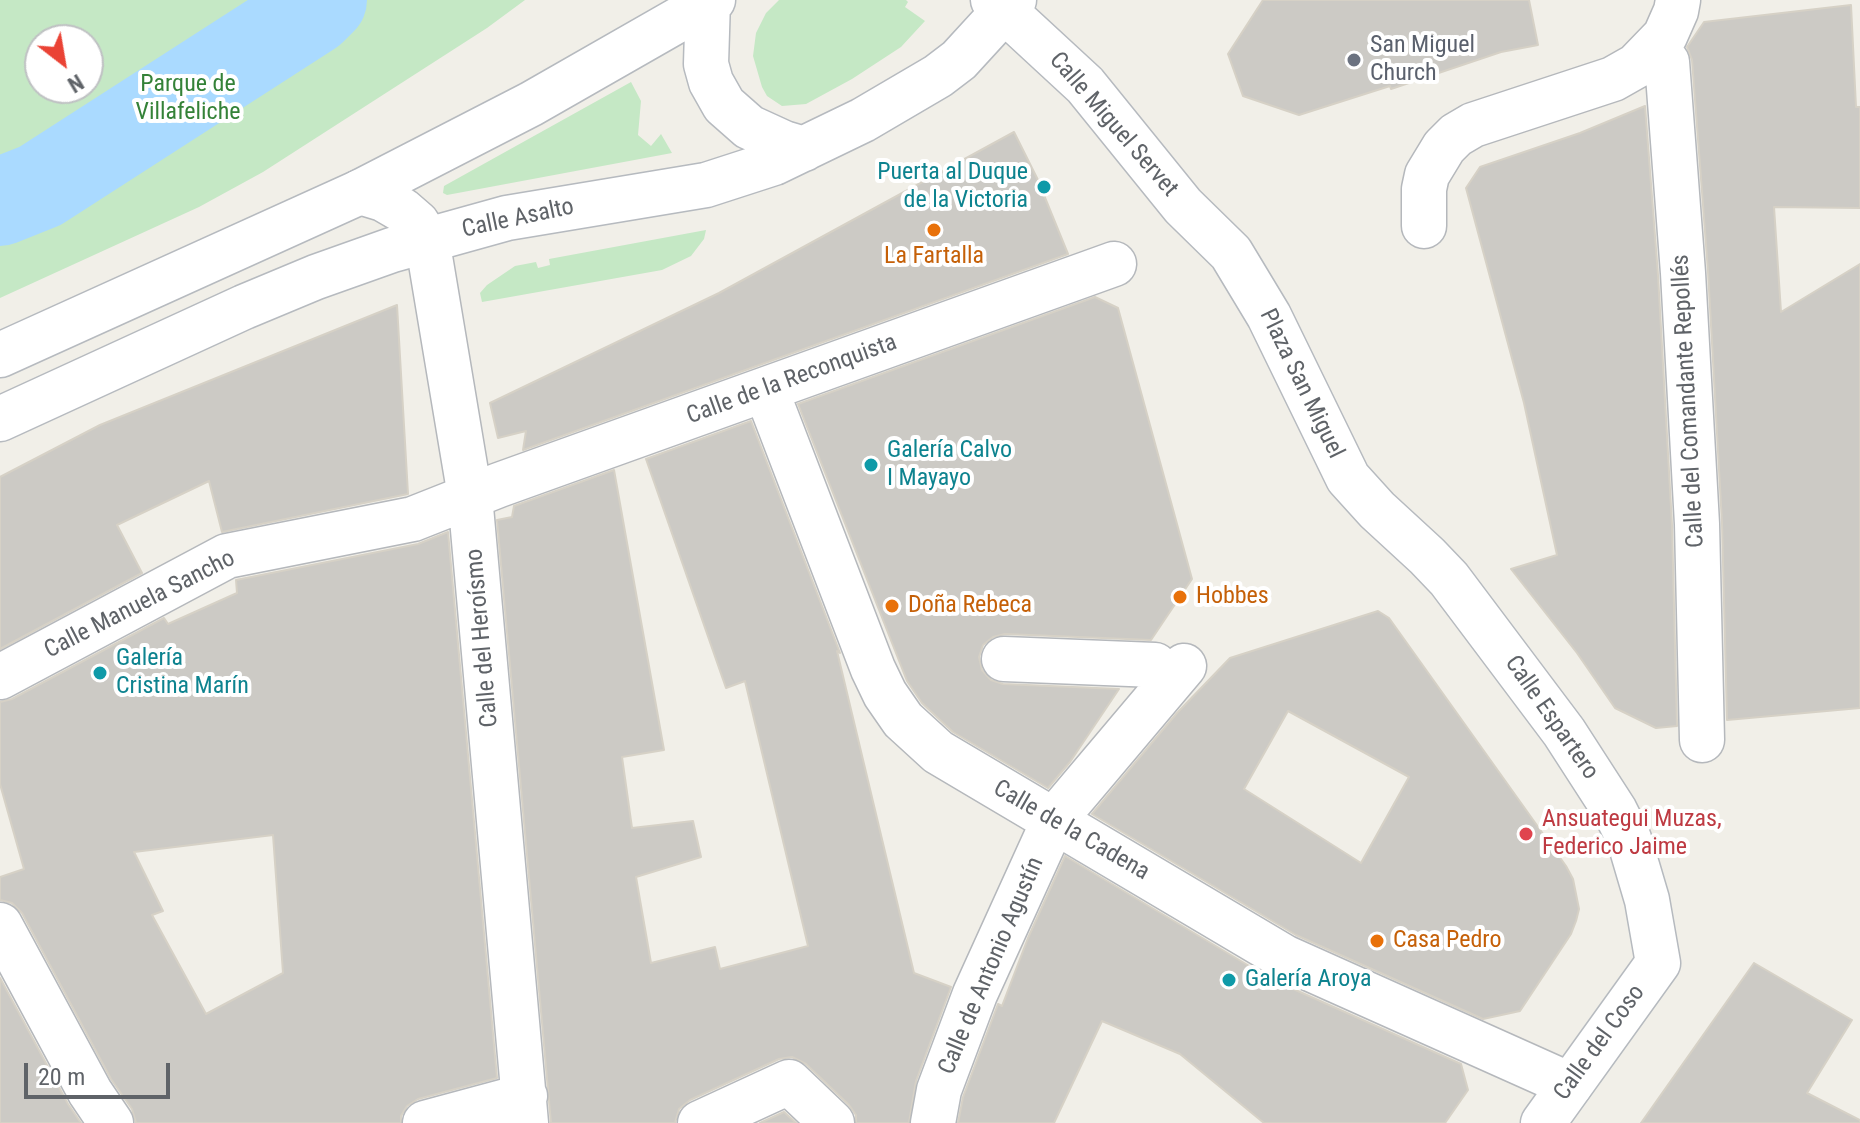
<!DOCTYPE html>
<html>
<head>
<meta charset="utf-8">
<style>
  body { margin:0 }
  #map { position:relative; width:1860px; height:1123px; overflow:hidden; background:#f1efe8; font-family:"Roboto Condensed",sans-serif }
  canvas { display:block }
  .north { position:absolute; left:24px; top:24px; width:80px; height:80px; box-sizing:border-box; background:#fff; border:2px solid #bfc1c3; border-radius:50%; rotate:149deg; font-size:22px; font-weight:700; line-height:32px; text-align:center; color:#5f6368 }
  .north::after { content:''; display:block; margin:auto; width:28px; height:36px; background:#ea4335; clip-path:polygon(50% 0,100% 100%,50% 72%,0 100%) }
  .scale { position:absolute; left:24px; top:1063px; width:146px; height:36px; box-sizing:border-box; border:4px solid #5f6368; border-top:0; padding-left:10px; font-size:24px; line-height:28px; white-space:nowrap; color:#5f6368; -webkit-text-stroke:6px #fff; paint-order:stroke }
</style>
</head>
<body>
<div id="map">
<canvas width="1860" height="1123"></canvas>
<div class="north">N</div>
<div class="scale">20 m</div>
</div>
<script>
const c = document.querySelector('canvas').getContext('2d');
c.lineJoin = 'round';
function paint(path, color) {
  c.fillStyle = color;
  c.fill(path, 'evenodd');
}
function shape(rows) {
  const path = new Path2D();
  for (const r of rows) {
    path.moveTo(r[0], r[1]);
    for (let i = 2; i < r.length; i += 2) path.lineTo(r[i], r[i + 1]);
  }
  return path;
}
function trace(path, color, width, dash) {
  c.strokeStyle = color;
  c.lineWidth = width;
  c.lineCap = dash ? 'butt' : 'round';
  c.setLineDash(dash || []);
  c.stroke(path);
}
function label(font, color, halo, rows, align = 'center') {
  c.font = font + ' "Roboto Condensed",sans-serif';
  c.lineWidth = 8;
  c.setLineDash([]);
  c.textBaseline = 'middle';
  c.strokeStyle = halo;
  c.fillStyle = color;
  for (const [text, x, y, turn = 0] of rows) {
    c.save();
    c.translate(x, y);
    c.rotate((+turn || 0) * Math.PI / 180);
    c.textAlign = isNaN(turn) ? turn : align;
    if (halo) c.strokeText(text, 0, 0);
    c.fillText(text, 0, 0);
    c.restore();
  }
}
paint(shape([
  [0,0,525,0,487,28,263,172,199,207,0,298],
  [40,40,88,40,88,88,40,88],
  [779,0,906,0,908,2,905,7,925,21,901,47,852,79,806,104,782,106,767,96,762,87,753,56,756,33,766,13],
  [631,82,641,101,638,135,651,146,661,134,672,153,447,195,443,193,444,186],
  [706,230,704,239,691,256,662,270,482,302,480,293,487,285,515,266,536,262,538,268,550,265,549,259]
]), '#c5e8c5');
trace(shape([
  [0,202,40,186,312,11,323,0]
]), '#aadaff', 88);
const building = shape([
  [1263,0,1529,0,1538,45,1501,52,1391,89,1390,86,1299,115,1243,96,1228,54,1263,0],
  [1851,5,1856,107,1860,107,1860,208,1774,207,1781,312,1860,264,1860,708,1727,720,1722,523,1708,271,1692,60,1687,47,1704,22,1851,5],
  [1645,106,1658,275,1672,525,1677,726,1656,728,1615,708,1577,653,1511,569,1557,555,1524,403,1466,188,1480,167,1580,133,1645,106],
  [1014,132,1037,178,1068,254,523,450,526,431,498,438,490,403,719,293,1014,132],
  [1095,297,1118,308,1192,579,1151,640,1005,634,993,637,983,645,979,657,982,670,991,680,1003,684,1119,689,1070,762,1048,788,953,732,922,703,907,681,798,404,1095,297],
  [397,305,408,494,222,532,209,481,117,525,142,573,0,649,0,477,100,425,397,305],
  [751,421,840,653,837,651,914,973,951,987,916,1081,909,1123,856,1123,856,1115,849,1105,806,1064,792,1057,779,1059,690,1100,679,1109,675,1123,551,1123,497,520,512,517,514,506,614,470,664,750,622,757,632,828,693,821,701,857,636,877,651,963,715,947,720,969,808,946,745,681,726,688,646,459,751,421],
  [448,532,497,1078,418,1099,407,1106,401,1116,401,1123,136,1123,132,1109,111,1079,22,913,12,903,0,900,0,877,24,869,0,784,0,702,12,699,164,618,168,624,237,593,236,580,418,544,448,532],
  [273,835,283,973,206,1014,152,915,163,911,134,852,273,835],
  [1378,611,1389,618,1566,866,1573,879,1579,909,1576,921,1571,934,1520,1011,1483,1019,1296,935,1092,814,1177,713,1230,658,1378,611],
  [1288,711,1409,777,1361,863,1244,789,1288,711],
  [1065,856,1271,979,1461,1064,1468,1090,1445,1123,1264,1123,1180,1054,1102,1021,1054,1123,958,1123,963,1097,998,1004,1002,1006,1028,938,1065,856],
  [1754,963,1852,1020,1807,1093,1860,1120,1860,1123,1641,1123,1754,963],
  [0,978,68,1104,81,1123,0,1123,0,978],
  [784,1112,796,1123,760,1123,784,1112]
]);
paint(building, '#cccac5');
trace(building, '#d6d1c6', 2);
const street = shape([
  [1667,62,1683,273,1697,524,1702,740],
  [360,192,383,199,402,210,417,223,427,239,470,496,526,1123],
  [1424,226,1424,189,1427,175,1444,147,1456,135,1473,125,1613,79,1636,66,1665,36,1676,11,1678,0],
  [766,390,873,669,885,694,903,720,938,752,1284,957,1570,1085],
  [1004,659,1155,665],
  [0,677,227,556,413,519,499,485,1114,264],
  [0,925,90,1092,111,1123],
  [425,1123,525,1096],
  [700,1123,789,1082,832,1123],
  [933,1123,939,1090,975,994,1054,820,1184,666]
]);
const secondary = shape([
  [708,0,706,64,711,82,724,105,749,127,784,143,804,149],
  [993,0,1085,85,1183,206,1231,253,1269,316,1348,478,1377,510,1427,556,1449,579,1564,732,1615,811,1629,839,1647,900,1658,963,1543,1123],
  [0,355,360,192,531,104,713,0],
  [0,419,244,307,316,277,392,250,507,218,706,185,774,163,863,120,938,76,959,60,1014,0]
]);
trace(street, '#b5b8bc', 47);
trace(secondary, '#b6babf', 47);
trace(street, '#fff', 44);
trace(secondary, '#fff', 44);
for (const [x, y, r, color] of [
  [1354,60,8,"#6b7280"],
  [1044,187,8,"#0f9aa8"],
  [934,230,8,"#e8710a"],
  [871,465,8,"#0f9aa8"],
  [1180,597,8,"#e8710a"],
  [892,606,8,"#e8710a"],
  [100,673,8,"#0f9aa8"],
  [1526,834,8,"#e0444e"],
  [1377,941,8,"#e8710a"],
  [1229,980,8,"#0f9aa8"]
]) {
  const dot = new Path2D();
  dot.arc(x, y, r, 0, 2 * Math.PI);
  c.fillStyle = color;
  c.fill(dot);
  trace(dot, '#fff', 3);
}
label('24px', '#5b616d', '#fff', [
  ["San Miguel",1370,46],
  ["Church",1370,74]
], 'left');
label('24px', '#348238', '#fff', [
  ["Parque de",188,85],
  ["Villafeliche",188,113]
]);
label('24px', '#5f6368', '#fff', [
  ["Calle Miguel Servet",1113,125,49],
  ["Calle Asalto",518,219,-12],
  ["Calle de la Reconquista",792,380,-20],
  ["Plaza San Miguel",1301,384,64],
  ["Calle del Comandante Repollés",1689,401,-93],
  ["Calle Manuela Sancho",140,605,-27],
  ["Calle del Heroísmo",483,638,-95],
  ["Calle Espartero",1551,718,55],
  ["Calle de la Cadena",1071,831,30],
  ["Calle de Antonio Agustín",992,966,-67],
  ["Calle del Coso",1600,1043,-54]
]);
label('24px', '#0d838f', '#fff', [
  ["Puerta al Duque",1028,173,"right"],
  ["de la Victoria",1028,201,"right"],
  ["Galería Calvo",887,451],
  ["I Mayayo",887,479],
  ["Galería",116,659],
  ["Cristina Marín",116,687],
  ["Galería Aroya",1245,980]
], 'left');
label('24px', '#c56008', '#fff', [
  ["La Fartalla",934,257,"center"],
  ["Hobbes",1196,597],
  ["Doña Rebeca",908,606],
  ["Casa Pedro",1393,941]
], 'left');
label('24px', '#be3a42', '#fff', [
  ["Ansuategui Muzas,",1542,820],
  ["Federico Jaime",1542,848]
], 'left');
</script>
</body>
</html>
